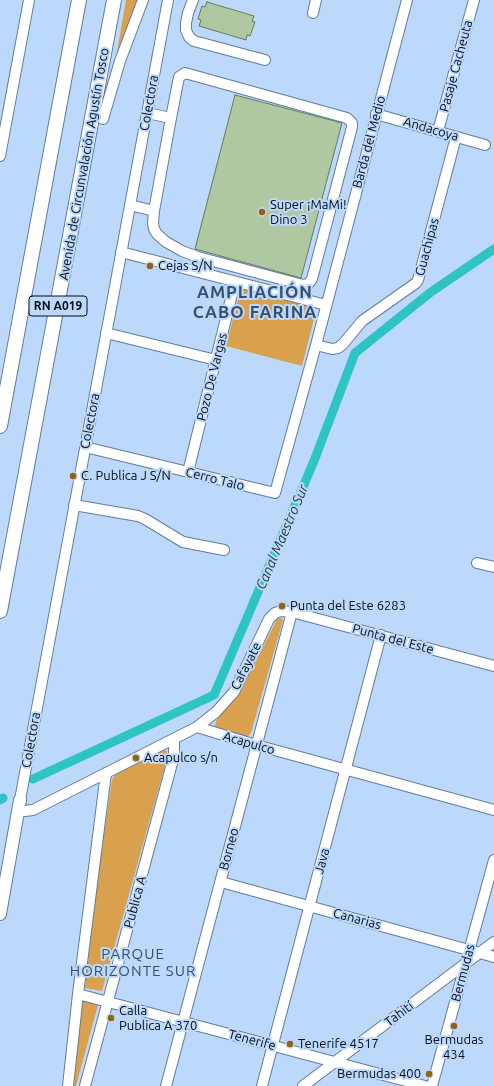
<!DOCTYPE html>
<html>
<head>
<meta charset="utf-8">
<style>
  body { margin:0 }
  canvas { display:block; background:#bcd8fb }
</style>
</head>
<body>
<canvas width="494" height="1086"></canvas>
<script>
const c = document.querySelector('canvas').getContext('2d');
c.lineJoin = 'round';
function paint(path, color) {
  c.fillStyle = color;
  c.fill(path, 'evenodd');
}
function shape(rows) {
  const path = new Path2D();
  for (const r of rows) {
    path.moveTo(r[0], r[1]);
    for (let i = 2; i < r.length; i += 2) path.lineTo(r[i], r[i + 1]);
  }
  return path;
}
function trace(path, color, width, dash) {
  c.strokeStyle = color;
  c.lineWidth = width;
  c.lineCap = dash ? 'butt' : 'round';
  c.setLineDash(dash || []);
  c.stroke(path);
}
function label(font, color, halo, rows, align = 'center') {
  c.font = font + ' Ubuntu,sans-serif';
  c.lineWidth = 4;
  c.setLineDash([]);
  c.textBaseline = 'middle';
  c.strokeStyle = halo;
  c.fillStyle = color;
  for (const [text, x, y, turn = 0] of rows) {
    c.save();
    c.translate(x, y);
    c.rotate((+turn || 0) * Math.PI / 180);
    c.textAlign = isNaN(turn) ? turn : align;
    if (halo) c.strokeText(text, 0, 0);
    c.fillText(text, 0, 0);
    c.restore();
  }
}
paint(shape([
  [126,0,137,0,115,64],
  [247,288,313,306,315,315,302,366,226,346,239,295,242,290],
  [281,618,283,620,251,733,248,736,244,737,218,730,215,726,216,721,231,700,255,663,277,619],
  [161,750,166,750,168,755,102,991,85,988,98,875,112,780,116,773],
  [83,1001,98,1005,76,1086,72,1086]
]), '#d9a14e');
trace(shape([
  [33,779,214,695,314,461,355,353,431,292,494,249],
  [0,800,3,798]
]), '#2dc4c3', 9);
const building = shape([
  [207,2,254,16,252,21,255,22,250,36,247,35,246,40,199,26,201,20,198,19,202,6,205,7,207,2],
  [235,95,342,123,301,278,195,249,235,95]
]);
paint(building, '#b0c8a2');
trace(building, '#657b59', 1);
const minor = shape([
  [193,0,188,13,186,23,186,30,189,37,194,41,265,60],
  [313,13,316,0],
  [185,73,347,118,352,123,352,127,312,279,308,284,303,285,198,257,182,251,166,242,157,234,154,229,153,223,154,211,171,118,179,77,185,73],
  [147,113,171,118],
  [376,114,485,145],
  [103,119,120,61,143,0],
  [438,131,474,0],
  [0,156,29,0],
  [130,205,154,211],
  [121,252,326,305],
  [106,333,216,360],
  [316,345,332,349,338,348,343,344,362,321,416,283,418,280,456,137],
  [85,447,275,493,316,345,407,0],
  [188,472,235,282],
  [74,505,138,516,145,519,183,542,224,550],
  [477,563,494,567],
  [197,727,256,745,494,810],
  [20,800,168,0],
  [17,812,33,810,197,727,216,712,234,692,269,619,275,613,281,611,292,612,494,666],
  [221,882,494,957],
  [78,994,425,1086],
  [68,1086,78,994,106,773],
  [85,1086,174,756,174,740],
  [166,1086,292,612],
  [262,1086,381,635],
  [303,1086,494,942],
  [432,1086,494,860]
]);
const major = shape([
  [0,914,20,800]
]);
const highway = shape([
  [0,426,79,0],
  [0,611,114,0]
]);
trace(minor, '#627c9b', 12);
trace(major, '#627c9b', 14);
trace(highway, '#627c9b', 16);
trace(minor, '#fff', 10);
trace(major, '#fff', 12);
trace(highway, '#fff', 14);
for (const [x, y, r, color] of [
  [262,212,4,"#936312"],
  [150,266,4,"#936312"],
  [73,476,4,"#936312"],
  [282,606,4,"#936312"],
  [136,758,4,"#936312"],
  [111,1018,4,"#936312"],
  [454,1026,4,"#936312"],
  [290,1044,4,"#936312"],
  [429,1074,4,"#936312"]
]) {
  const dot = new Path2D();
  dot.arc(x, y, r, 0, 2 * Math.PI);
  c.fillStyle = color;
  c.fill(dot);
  trace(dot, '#bcd8fb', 1.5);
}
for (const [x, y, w] of [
  [58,306,58]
]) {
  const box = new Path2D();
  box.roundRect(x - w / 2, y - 10, w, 20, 3);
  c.fillStyle = '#bcd8fb';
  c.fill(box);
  trace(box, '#040c17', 1);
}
label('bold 12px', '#040c17', null, [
  ["RN A019",58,306]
]);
label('13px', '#040c17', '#bcd8fb', [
  ["Pasaje Cacheuta",456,66,-75],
  ["Colectora",149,103,-80],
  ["Andacoya",431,129,16],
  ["Barda del Medio",369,142,-75],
  ["Avenida de Circunvalación Agustín Tosco",84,164,-80],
  ["Guachipas",427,247,-75],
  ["Pozo De Vargas",212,377,-76],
  ["Colectora",90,421,-79],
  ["Cerro Talo",215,479,14],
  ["Punta del Este",393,639,15],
  ["Cafayate",246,666,-63],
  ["Colectora",31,740,-80],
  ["Acapulco",249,743,16],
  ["Borneo",229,849,-75],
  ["Java",322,861,-75],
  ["Publica A",135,902,-75],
  ["Canarias",357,919,15],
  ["Bermudas",463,973,-75],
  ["Tahití",399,1014,-37],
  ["Tenerife",252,1040,15]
]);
label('13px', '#040c17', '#bcd8fb', [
  ["Super ¡MaMi!",270,205],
  ["Dino 3",270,220],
  ["Cejas S/N",158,266],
  ["C. Publica J S/N",81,476],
  ["Punta del Este 6283",290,606],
  ["Acapulco s/n",144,758],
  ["Calla",119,1011],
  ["Publica A 370",119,1026],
  ["Bermudas",454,1040,"center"],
  ["434",454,1055,"center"],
  ["Tenerife 4517",298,1044],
  ["Bermudas 400",421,1074,"right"]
], 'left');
label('italic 14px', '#183635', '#bcd8fb', [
  ["Canal Maestro Sur",282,537,-67]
]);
c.letterSpacing = '1px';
label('15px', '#38506e', '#bcd8fb', [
  ["PARQUE",133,954],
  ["HORIZONTE SUR",133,971]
]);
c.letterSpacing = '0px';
c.letterSpacing = '1px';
label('bold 17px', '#38506e', '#bcd8fb', [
  ["AMPLIACIÓN",255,292],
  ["CABO FARINA",255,312]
]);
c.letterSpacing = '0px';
</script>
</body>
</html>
